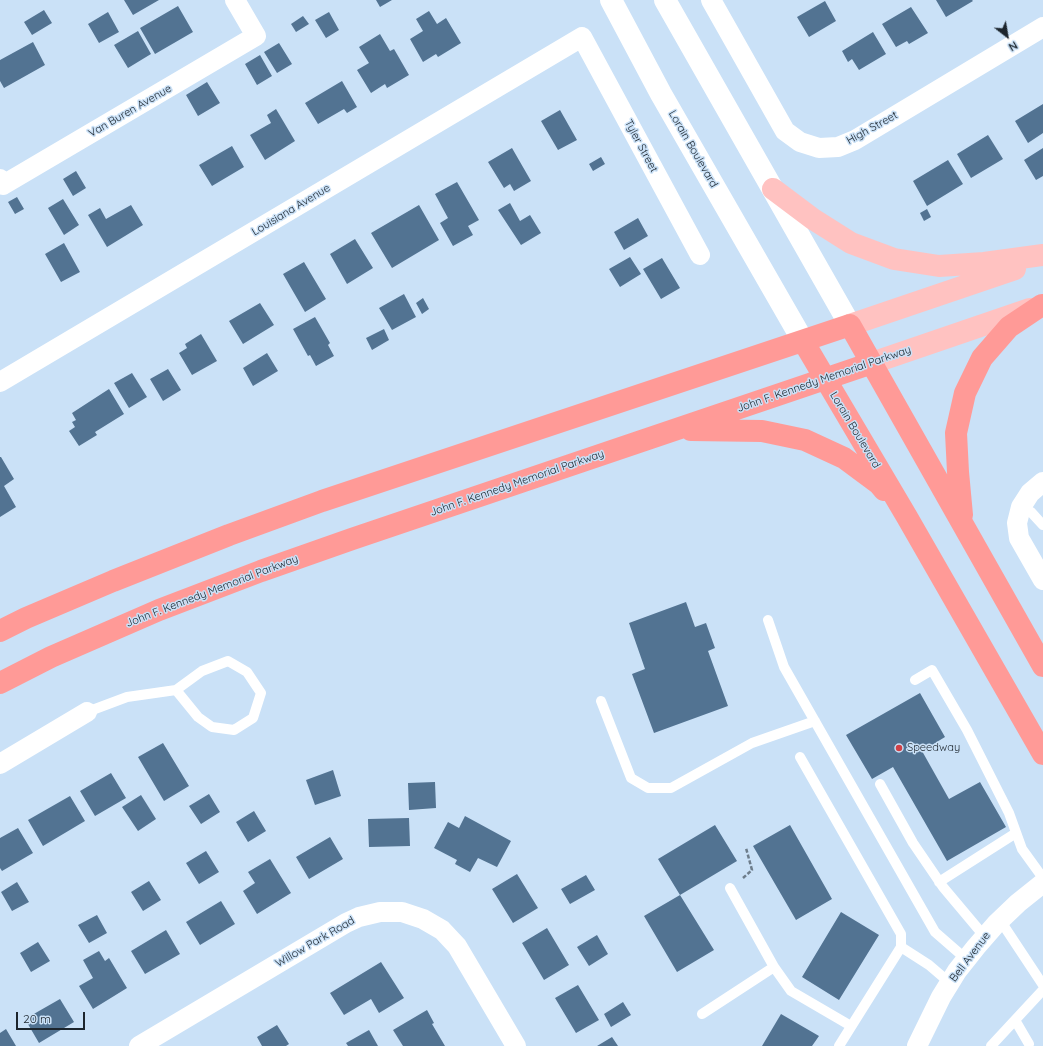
<!DOCTYPE html>
<html>
<head>
<meta charset="utf-8">
<style>
  body { margin:0 }
  #map { position:relative; width:1043px; height:1046px; overflow:hidden; background:#cae1f7; font-family:Quicksand,sans-serif }
  canvas { display:block }
  .north { position:absolute; left:987px; top:16px; width:40px; height:40px; -webkit-text-stroke:3px #cae1f7; paint-order:stroke; rotate:149deg; font-size:11px; font-weight:700; line-height:16px; text-align:center; color:#1c252d }
  .north::after { content:''; display:block; margin:auto; width:14px; height:18px; background:#1c252d; clip-path:polygon(50% 0,100% 100%,50% 72%,0 100%) }
  .scale { position:absolute; left:16px; top:1012px; width:69px; height:18px; box-sizing:border-box; border:2px solid #1c252d; border-top:0; padding-left:5px; font-size:12px; line-height:14px; white-space:nowrap; color:#1c252d; -webkit-text-stroke:3px #cae1f7; paint-order:stroke }
</style>
</head>
<body>
<div id="map">
<canvas width="1043" height="1046"></canvas>
<div class="north">N</div>
<div class="scale">20 m</div>
</div>
<script>
const c = document.querySelector('canvas').getContext('2d');
c.lineJoin = 'round';
function paint(path, color) {
  c.fillStyle = color;
  c.fill(path, 'evenodd');
}
function shape(rows) {
  const path = new Path2D();
  for (const r of rows) {
    path.moveTo(r[0], r[1]);
    for (let i = 2; i < r.length; i += 2) path.lineTo(r[i], r[i + 1]);
  }
  return path;
}
function trace(path, color, width, dash) {
  c.strokeStyle = color;
  c.lineWidth = width;
  c.lineCap = dash ? 'butt' : 'round';
  c.setLineDash(dash || []);
  c.stroke(path);
}
function label(font, color, halo, rows, align = 'center') {
  c.font = font + ' Quicksand,sans-serif';
  c.lineWidth = 3;
  c.setLineDash([]);
  c.textBaseline = 'middle';
  c.strokeStyle = halo;
  c.fillStyle = color;
  for (const [text, x, y, turn = 0] of rows) {
    c.save();
    c.translate(x, y);
    c.rotate((+turn || 0) * Math.PI / 180);
    c.textAlign = isNaN(turn) ? turn : align;
    if (halo) c.strokeText(text, 0, 0);
    c.fillText(text, 0, 0);
    c.restore();
  }
}
paint(shape([
  [124,0,159,0,133,15],
  [376,0,392,0,380,7],
  [936,0,972,0,973,1,946,17],
  [825,1,836,21,809,37,797,17],
  [178,6,193,32,155,54,140,28],
  [911,7,928,33,909,44,907,41,896,47,882,24],
  [44,10,52,23,32,35,24,22],
  [429,11,437,24,446,18,461,43,438,57,436,54,423,62,410,39,423,31,416,19],
  [108,12,119,32,99,43,88,24],
  [329,12,339,30,326,38,315,20],
  [303,16,309,24,296,32,291,24],
  [138,31,151,54,128,68,114,45],
  [873,32,886,54,859,70,852,59,848,62,842,51],
  [380,34,390,51,394,49,409,75,387,88,385,84,371,93,357,70,369,63,359,47],
  [33,42,45,65,4,88,0,81,0,60],
  [279,43,292,64,277,73,264,52],
  [260,55,272,76,257,85,245,64],
  [342,81,357,107,347,113,344,109,318,124,305,103],
  [207,82,220,103,198,116,186,95],
  [1043,104,1043,133,1028,143,1015,121],
  [276,109,295,141,265,160,250,135,271,123,267,115],
  [560,110,577,140,558,150,541,121],
  [988,135,1003,159,971,178,957,154],
  [232,146,244,167,212,186,199,165],
  [512,148,531,181,514,191,510,184,504,188,488,162],
  [1043,148,1043,176,1036,180,1024,160],
  [601,157,605,164,593,171,589,164],
  [948,160,963,184,927,206,913,181],
  [76,171,86,188,73,196,63,179],
  [457,182,479,220,468,226,473,235,453,246,440,223,448,218,435,194],
  [17,197,24,209,15,214,8,202],
  [63,199,79,225,64,235,48,208],
  [510,203,520,221,530,215,541,233,521,245,498,210],
  [131,205,143,225,107,247,88,215,100,208,106,219],
  [419,205,439,240,392,268,371,233],
  [927,209,931,217,924,221,920,213],
  [638,218,648,236,624,250,614,232],
  [355,239,373,268,347,284,330,254],
  [64,243,80,272,61,282,45,254],
  [630,257,641,274,620,287,609,269],
  [662,258,680,288,661,299,643,269],
  [304,262,326,299,305,312,283,274],
  [404,294,416,317,392,330,379,308],
  [423,298,429,309,422,314,416,303],
  [260,303,274,325,243,344,229,321],
  [315,317,330,343,328,345,334,356,316,366,310,355,308,356,293,329],
  [384,329,389,340,372,350,366,338],
  [201,334,217,361,192,375,179,353,187,348,185,344],
  [267,353,278,371,253,386,243,368],
  [168,369,181,390,163,401,150,379],
  [132,373,147,397,129,408,114,383],
  [109,389,124,414,95,432,97,435,79,446,69,431,75,427,72,422,76,420,72,413],
  [0,457,1,457,14,479,4,486,16,507,0,517],
  [686,602,695,627,706,623,715,648,708,651,728,706,654,733,632,674,645,669,629,623],
  [920,693,945,737,922,751,949,799,980,782,1006,827,947,861,893,767,872,779,846,735],
  [163,743,189,786,164,801,138,757],
  [333,770,341,796,315,805,306,780],
  [111,773,126,798,95,816,80,791],
  [435,782,436,808,409,810,408,783],
  [209,794,220,812,201,824,189,806],
  [141,795,156,819,138,831,122,807],
  [70,796,85,821,43,846,28,820],
  [254,811,266,831,248,842,236,822],
  [465,816,511,841,497,867,478,858,470,872,455,864,457,860,434,848,448,822,459,828],
  [409,818,410,846,369,847,368,819],
  [715,825,737,861,680,895,658,859],
  [790,825,832,899,796,920,753,846],
  [18,828,33,853,2,871,0,868,0,838],
  [330,837,343,859,309,879,296,857],
  [206,851,219,872,199,884,186,863],
  [270,859,291,893,257,914,243,891,255,883,248,872],
  [517,874,538,908,513,923,492,889],
  [586,875,595,890,570,904,561,889],
  [149,881,161,900,143,911,131,892],
  [17,882,29,902,12,911,1,892],
  [680,895,714,950,677,972,644,916],
  [221,901,235,924,200,945,186,922],
  [841,912,879,935,839,1000,802,977],
  [97,915,107,933,89,943,78,925],
  [547,928,569,965,544,980,522,943],
  [166,930,180,954,145,974,131,951],
  [597,935,608,954,589,966,577,947],
  [38,942,50,961,31,972,20,953],
  [99,951,105,961,109,958,127,988,93,1009,79,986,93,978,83,960],
  [381,962,404,998,379,1013,371,999,344,1015,330,993],
  [578,985,599,1020,576,1033,555,998],
  [60,999,74,1022,39,1043,25,1019],
  [623,1002,631,1015,611,1027,604,1014],
  [427,1010,434,1023,432,1024,445,1046,403,1046,393,1030],
  [781,1014,819,1036,812,1046,762,1046],
  [277,1025,289,1044,286,1046,262,1046,257,1037],
  [6,1029,16,1046,0,1046,0,1033],
  [369,1030,378,1046,348,1046,346,1043],
  [612,1037,618,1046,597,1046]
]), '#527392');
trace(shape([
  [743,878,752,870,746,848]
]), '#6d7d8b', 2.5, [4, 2]);
trace(shape([
  [1021,507,1031,512,1043,525],
  [768,620,784,667,935,932,966,959],
  [915,680,932,670,967,730,1009,813,1022,849,1043,878],
  [601,701,631,778,648,788,671,788,752,743,815,721],
  [87,712,127,697,176,690,202,671,228,661,247,672,261,693,253,718,234,730,212,727,198,717,176,690],
  [800,757,901,934,901,947,839,1046],
  [880,784,913,843,943,887,985,937],
  [939,882,1016,833],
  [730,888,774,967,791,991,851,1026],
  [1000,920,1043,985],
  [901,947,929,965,950,983],
  [702,1014,774,967],
  [1015,1020,1029,1044],
  [991,1046,1043,990]
]), '#fff', 10);
trace(shape([
  [711,0,785,131,800,142,819,148,838,147,855,140,1043,27],
  [0,179,3,185,256,36,235,0],
  [0,382,582,37,700,255],
  [1043,482,1030,493,1021,507,1017,523,1019,538,1043,580],
  [0,764,87,712],
  [139,1046,346,923,359,917,380,912,402,912,423,919,442,930,457,946,516,1046],
  [917,1046,941,997,957,971,976,947,996,924,1018,903,1043,883]
]), '#fff', 20);
trace(shape([
  [611,0,661,94,803,341],
  [665,0,850,325]
]), '#fff', 22);
trace(shape([
  [773,189,813,219,851,243,894,259,939,266,984,263,1043,255],
  [850,325,1015,269],
  [872,363,1030,309]
]), '#ffc2c1', 22);
trace(shape([
  [803,341,907,517,1043,754],
  [691,430,762,431,805,440,844,458,879,484,884,490],
  [962,515,958,472,956,433,965,393,982,358,1009,327,1042,305],
  [0,631,26,618,113,581,229,535,322,501,850,325,1043,666],
  [0,683,51,657,159,610,261,571,352,539,872,363]
]), '#ff9a97', 22);
for (const [x, y, r, color] of [
  [899,748,4,"#d04046"]
]) {
  const dot = new Path2D();
  dot.arc(x, y, r, 0, 2 * Math.PI);
  c.fillStyle = color;
  c.fill(dot);
  trace(dot, '#cae1f7', 1.5);
}
label('11px', '#1c252d', '#cae1f7', [
  ["Van Buren Avenue",130,111,-30],
  ["High Street",872,128,-29],
  ["Tyler Street",641,146,62],
  ["Lorain Boulevard",693,149,60],
  ["Louisiana Avenue",291,210,-31],
  ["John F. Kennedy Memorial Parkway",824,379,-19],
  ["Lorain Boulevard",855,430,59],
  ["John F. Kennedy Memorial Parkway",517,483,-19],
  ["John F. Kennedy Memorial Parkway",212,591,-21],
  ["Willow Park Road",315,942,-30],
  ["Bell Avenue",970,957,-53]
]);
label('11px', '#1c252d', '#cae1f7', [
  ["Speedway",907,748]
], 'left');
</script>
</body>
</html>
